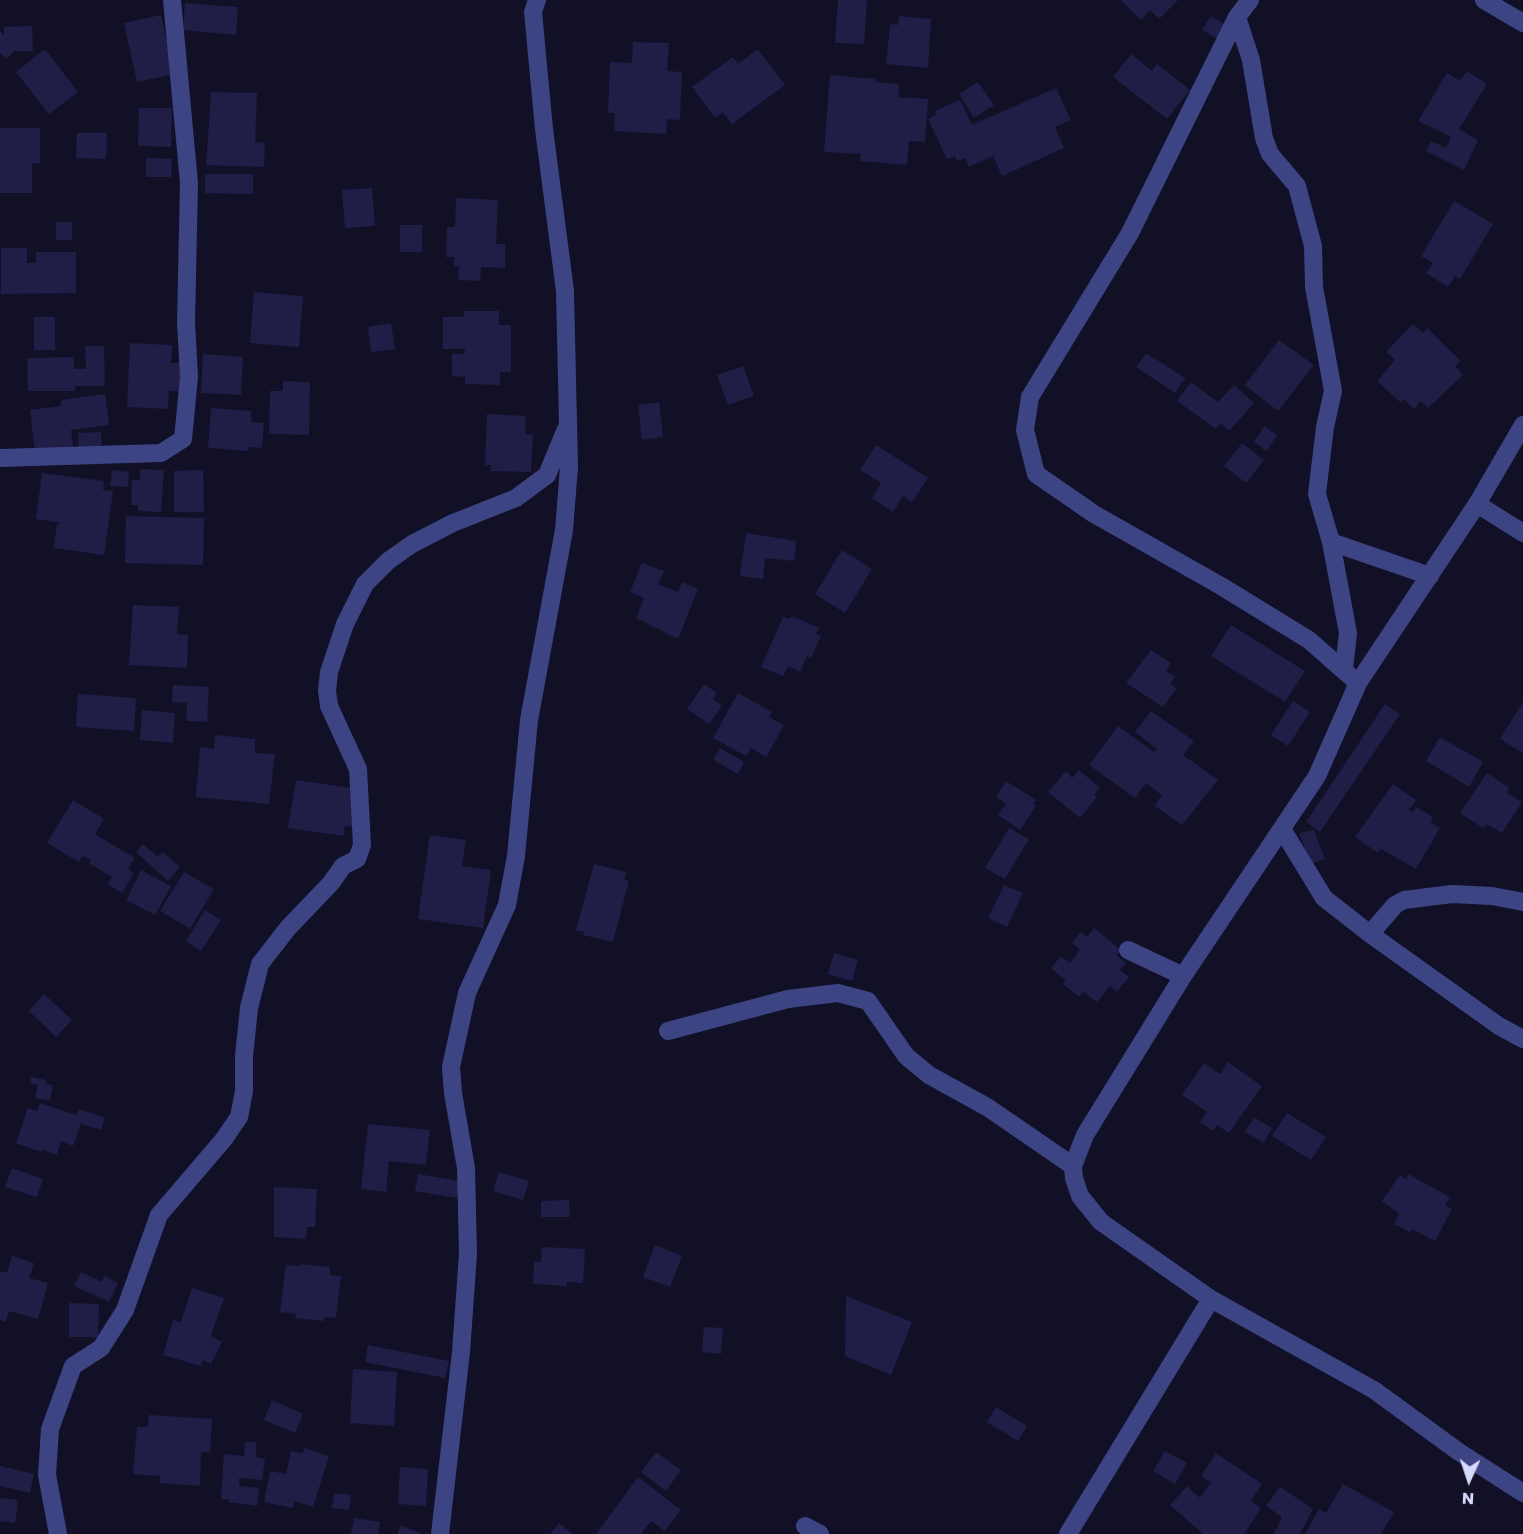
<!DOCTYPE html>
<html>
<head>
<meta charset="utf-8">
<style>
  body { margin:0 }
  #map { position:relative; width:1523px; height:1534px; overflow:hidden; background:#111027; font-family:Poppins,sans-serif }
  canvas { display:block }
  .north { position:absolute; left:1439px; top:1450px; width:60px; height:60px; -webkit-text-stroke:4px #111027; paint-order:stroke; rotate:183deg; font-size:16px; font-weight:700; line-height:24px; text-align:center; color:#d7d8fe }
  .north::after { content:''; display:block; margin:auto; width:21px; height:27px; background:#d7d8fe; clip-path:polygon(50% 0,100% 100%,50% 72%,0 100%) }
</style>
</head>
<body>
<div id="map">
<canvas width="1523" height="1534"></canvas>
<div class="north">N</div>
</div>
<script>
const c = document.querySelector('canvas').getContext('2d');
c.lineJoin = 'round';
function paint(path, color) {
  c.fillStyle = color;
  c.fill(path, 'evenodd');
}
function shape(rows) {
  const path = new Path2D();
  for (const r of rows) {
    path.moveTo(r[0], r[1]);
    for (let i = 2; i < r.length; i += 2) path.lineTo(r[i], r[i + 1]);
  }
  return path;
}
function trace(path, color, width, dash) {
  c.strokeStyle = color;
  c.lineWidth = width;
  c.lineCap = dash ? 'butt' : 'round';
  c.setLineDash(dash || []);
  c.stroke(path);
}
paint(shape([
  [838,0,867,0,864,44,835,43],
  [1121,0,1178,0,1159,19,1150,10,1141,20],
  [185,3,238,7,236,35,183,30],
  [161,15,174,74,137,82,124,23],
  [899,16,931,19,928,68,886,64,890,24,898,25],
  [1211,16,1228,26,1219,40,1202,30],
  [32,26,33,51,14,51,7,59,0,53,0,31,4,35,4,27],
  [633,42,669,43,667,71,682,72,680,120,667,119,666,134,614,131,615,113,608,113,610,62,632,63],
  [45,49,78,92,49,114,16,72],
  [758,49,785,85,732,124,723,112,715,118,692,87,733,57,738,64],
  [1131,54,1152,71,1157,64,1190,90,1167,119,1113,77],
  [1467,71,1487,84,1459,129,1478,140,1464,170,1426,151,1431,141,1446,148,1451,137,1418,121,1447,73,1460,81],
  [830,75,875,79,875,82,899,84,898,97,928,99,925,142,909,141,907,165,860,161,861,154,824,152],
  [978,82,994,105,974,118,959,94],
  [1056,88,1071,120,1055,127,1064,148,1002,176,993,156,969,167,965,158,957,161,955,156,947,159,928,119,936,115,935,111,960,100,972,125],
  [211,92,257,93,255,142,265,143,264,167,206,165],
  [139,108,172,108,171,147,138,146],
  [0,128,40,128,40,163,32,163,32,193,0,193],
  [77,133,107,133,106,159,76,158],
  [146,158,172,159,171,177,146,177],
  [205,174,253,174,253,194,205,193],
  [372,188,375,226,345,228,342,190],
  [456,198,498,200,496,244,505,244,505,268,481,267,480,281,458,280,459,267,454,266,454,257,446,257,447,227,455,227],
  [1454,201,1493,224,1460,279,1455,276,1448,287,1426,273,1433,263,1421,256],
  [56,222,72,222,72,240,56,240],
  [400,225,422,225,422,252,400,252],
  [1,248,27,248,27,263,36,263,36,252,76,252,76,293,1,294],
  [254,292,303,296,299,347,250,343],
  [464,311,499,311,499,325,511,325,511,372,500,372,500,385,465,384,465,377,452,376,452,354,464,354,465,349,443,349,443,317,464,317],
  [34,317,55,317,55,350,34,350],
  [391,323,395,349,371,352,368,327],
  [1413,324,1423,333,1427,328,1461,361,1455,366,1463,375,1428,408,1421,401,1414,409,1404,399,1401,403,1377,381,1395,360,1386,352],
  [1279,340,1314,365,1278,411,1245,385],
  [130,343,172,345,171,363,184,363,183,391,169,391,168,409,127,407],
  [85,346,104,346,105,386,75,386,75,391,28,391,27,358,74,357,74,369,86,369],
  [1146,353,1185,378,1175,393,1136,367],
  [203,354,243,357,241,395,201,393],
  [743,366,754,396,728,405,717,375],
  [283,381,310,382,309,435,269,434,270,391,283,391],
  [1191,382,1218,402,1234,385,1254,403,1229,431,1221,423,1216,429,1177,401],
  [105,394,109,425,71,430,73,447,35,452,30,410,61,406,61,400],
  [659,402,663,437,642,440,638,405],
  [211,408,251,411,251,422,264,423,262,448,248,447,248,451,208,448],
  [487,414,526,416,525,434,533,435,531,472,490,471,491,465,485,465],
  [1264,426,1277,435,1267,451,1254,442],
  [101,432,102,453,79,454,78,433],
  [1242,443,1264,460,1246,483,1224,466],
  [876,445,928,478,912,502,903,496,893,512,872,498,881,483,860,470],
  [140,469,164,470,161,512,138,511,138,505,131,505,132,480,140,480],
  [112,470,129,472,128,487,110,486],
  [203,470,204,512,174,512,174,471],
  [42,473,104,481,103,490,113,491,104,555,54,548,57,524,61,523,36,519],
  [126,516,204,518,203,565,125,563],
  [746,533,796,541,794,561,765,558,763,579,740,576],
  [842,550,872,569,845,613,815,594],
  [642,563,664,571,658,584,678,592,682,582,698,589,678,639,636,618,644,598,630,592],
  [133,605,179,607,177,634,188,635,187,668,129,665],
  [792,616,819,628,816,634,821,636,811,658,807,656,800,672,788,666,783,676,761,667,783,617,790,619],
  [1231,625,1305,671,1285,702,1211,656],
  [1151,650,1171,663,1166,671,1175,677,1170,684,1177,688,1163,707,1126,683],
  [704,684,717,693,713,699,722,706,709,724,687,709],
  [173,685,209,687,207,722,186,721,187,703,172,702],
  [738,693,772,712,769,717,784,725,766,757,751,748,746,756,713,738],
  [78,694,136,698,134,731,76,727],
  [1293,701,1310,712,1288,746,1271,735],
  [1523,702,1523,753,1500,739],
  [1385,704,1400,714,1320,832,1306,822],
  [142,710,175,713,173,743,140,740],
  [1151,711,1194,741,1183,755,1218,780,1182,825,1155,806,1162,795,1146,783,1135,798,1089,765,1118,726,1154,752,1157,749,1135,732],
  [215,735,255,739,255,753,275,754,269,804,196,797,200,747,214,749],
  [1440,737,1483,762,1469,787,1426,761],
  [720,748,744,762,738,774,713,760],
  [1079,770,1100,788,1094,794,1097,797,1080,818,1048,792,1066,771,1072,778],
  [1487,773,1509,788,1507,793,1522,802,1502,833,1486,824,1483,828,1460,813],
  [296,780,351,788,350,795,357,796,353,827,345,826,344,836,288,828],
  [1006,781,1036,800,1033,803,1036,806,1020,830,998,815,1006,804,996,797],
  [1393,784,1416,800,1409,810,1413,812,1416,807,1433,817,1430,822,1440,828,1416,869,1381,849,1378,853,1355,837],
  [73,800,104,819,95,834,135,858,128,869,134,873,122,893,107,884,112,877,89,863,91,860,83,856,79,862,47,843],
  [1009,828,1029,839,1005,879,985,868],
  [1314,830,1325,859,1311,864,1299,833],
  [430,835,466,840,462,866,491,870,483,928,418,919],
  [143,844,158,857,162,852,180,867,168,881,136,852],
  [594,864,626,872,624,879,629,881,613,942,583,935,584,932,576,930],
  [141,870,171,886,155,915,126,900],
  [184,872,214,889,190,929,160,911],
  [1004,885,1023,893,1007,927,988,918],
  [205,910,221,920,201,951,186,941],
  [1094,928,1121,950,1116,955,1126,963,1120,970,1129,977,1117,992,1110,986,1097,1002,1083,992,1079,997,1063,984,1066,981,1051,968,1061,956,1070,963,1080,950,1072,943,1081,932,1087,937],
  [834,953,858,960,852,981,828,974],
  [44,994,72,1020,56,1037,29,1011],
  [1228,1062,1262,1086,1229,1133,1217,1125,1213,1131,1200,1122,1207,1112,1182,1095,1204,1063,1220,1074],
  [31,1077,46,1080,46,1084,53,1085,50,1101,35,1098,38,1085,30,1084],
  [40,1103,76,1115,79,1109,105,1118,101,1130,81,1124,73,1146,61,1141,57,1155,42,1150,41,1152,16,1143,28,1108,37,1111],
  [1287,1113,1326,1137,1311,1160,1272,1136],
  [1254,1117,1272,1128,1264,1143,1245,1132],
  [368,1124,430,1130,426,1165,389,1161,386,1192,361,1189],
  [12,1168,43,1179,37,1197,5,1187],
  [499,1172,529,1181,523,1200,493,1191],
  [418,1174,460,1181,457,1198,415,1191],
  [1408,1174,1450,1197,1445,1205,1452,1209,1435,1241,1412,1229,1410,1232,1394,1224,1399,1214,1382,1201,1400,1175,1406,1179],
  [274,1187,317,1189,315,1227,307,1227,306,1239,274,1237],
  [569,1200,570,1217,541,1217,541,1201],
  [655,1245,682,1256,670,1287,643,1277],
  [542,1247,585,1249,583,1283,567,1282,567,1286,533,1284,534,1262,541,1262],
  [12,1256,34,1263,29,1278,48,1283,38,1319,9,1311,6,1322,0,1320,0,1271,7,1273],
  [301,1264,330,1267,330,1275,341,1276,336,1318,325,1317,324,1321,295,1318,296,1314,280,1312,286,1265,301,1266],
  [81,1272,102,1282,104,1276,118,1283,109,1302,74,1286],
  [192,1288,224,1298,211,1336,222,1342,211,1364,203,1360,201,1366,163,1355,173,1320,181,1322],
  [846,1296,912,1322,891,1375,845,1356],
  [69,1303,99,1304,98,1337,69,1337],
  [704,1327,723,1328,721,1354,702,1352],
  [368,1345,449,1361,445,1378,365,1362],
  [353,1369,397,1372,394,1426,350,1423],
  [272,1400,303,1414,295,1433,264,1420],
  [996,1407,1027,1426,1018,1441,987,1422],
  [149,1415,212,1419,210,1452,201,1452,200,1486,160,1483,160,1476,133,1474,137,1427,148,1427],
  [245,1442,256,1442,256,1457,265,1459,262,1480,239,1478,239,1486,259,1488,257,1506,228,1502,229,1499,221,1499,224,1454,244,1456],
  [304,1448,329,1456,313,1507,294,1501,293,1508,264,1502,270,1471,286,1474,291,1451,303,1453],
  [1165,1451,1187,1463,1175,1484,1153,1471],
  [656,1452,681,1470,666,1491,641,1472],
  [1216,1453,1262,1484,1251,1501,1261,1508,1244,1534,1203,1534,1170,1505,1187,1486,1200,1498,1211,1482,1201,1476],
  [0,1466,34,1474,30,1493,0,1486],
  [400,1467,428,1469,426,1506,398,1504],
  [638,1477,681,1510,665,1531,651,1521,641,1534,596,1534],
  [1343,1484,1394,1512,1381,1534,1305,1534,1319,1509,1326,1513],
  [1280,1487,1313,1509,1300,1534,1274,1534,1282,1517,1266,1506],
  [334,1493,351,1495,349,1510,332,1508],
  [0,1498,18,1500,15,1523,0,1521],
  [354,1518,380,1522,378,1534,351,1534],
  [559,1523,573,1534,550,1534],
  [401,1525,422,1534,397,1534]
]), '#201d47');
trace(shape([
  [1250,0,1237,17,1130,233,1030,397,1025,430,1036,474,1094,514,1221,586,1309,640,1358,683],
  [1484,0,1523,23],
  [1237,17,1251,60,1264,138,1270,154,1297,186,1313,246,1314,287,1333,391,1325,427,1317,494,1331,542,1348,633,1344,669],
  [1523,425,1477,504,1358,683,1317,776,1183,976,1085,1135,1073,1166,1074,1178,1080,1196,1101,1222,1211,1299,1374,1390,1459,1452,1523,1493],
  [0,458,161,453,183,439,189,377,186,322,189,183,172,0],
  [1477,504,1523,533],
  [1331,542,1430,576],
  [1282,829,1324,898,1370,934,1499,1026,1523,1039],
  [1370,934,1395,905,1404,900,1452,894,1492,896,1523,902],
  [1128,950,1183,976],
  [668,1031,788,999,838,993,868,1001,906,1056,929,1075,987,1107,1073,1166],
  [805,1526,820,1534],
  [58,1534,47,1475,50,1429,73,1366,101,1348,125,1310,159,1215,224,1139,239,1117,244,1091,244,1056,249,1008,260,964,288,928,331,883,343,866,357,859,362,845,358,769,329,706,327,691,329,672,345,624,365,584,388,561,412,544,453,523,516,498,547,475,566,429],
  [440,1534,461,1352,468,1254,466,1168,453,1093,451,1067,467,993,507,905,516,856,529,720,564,530,569,467,565,291,544,129,533,12,537,0],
  [1068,1534,1211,1299]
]), '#3d4484', 18);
</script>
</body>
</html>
